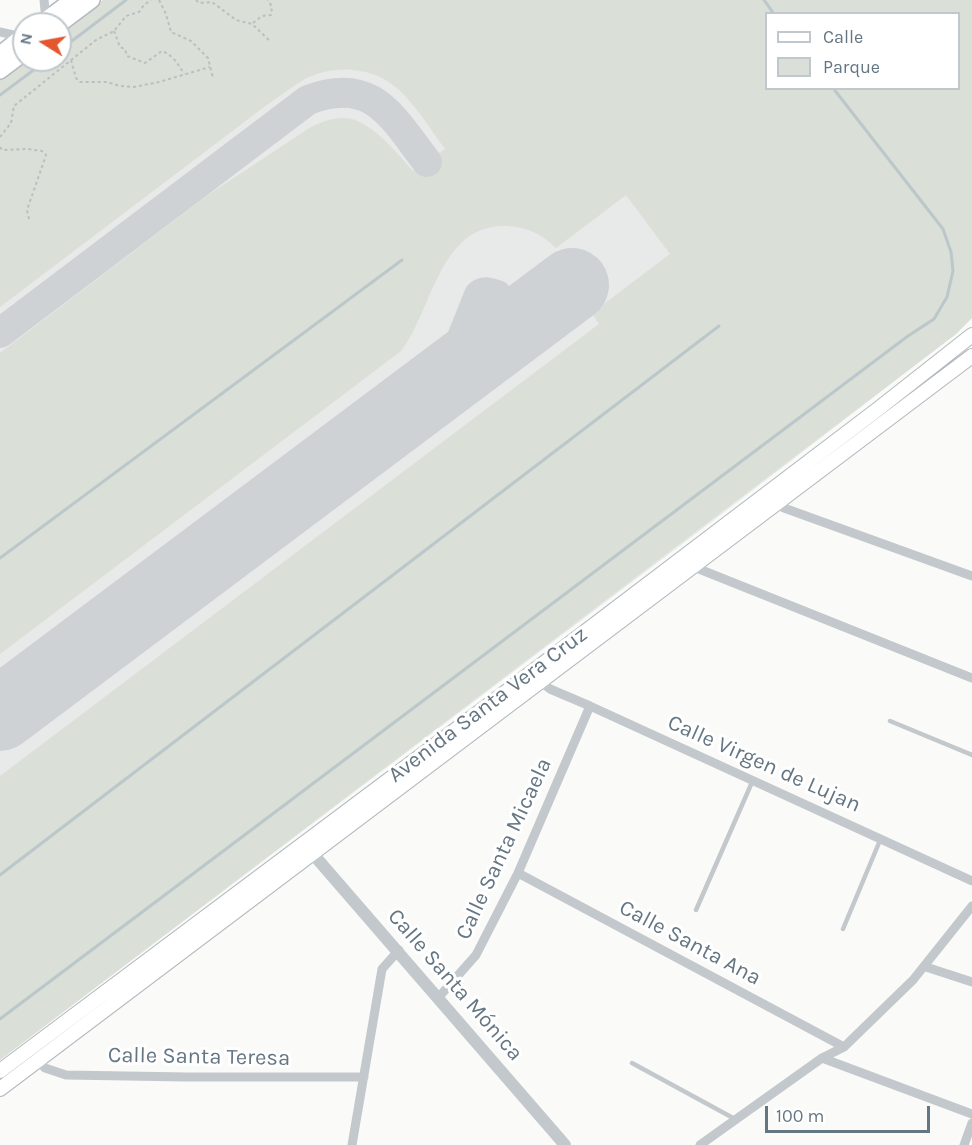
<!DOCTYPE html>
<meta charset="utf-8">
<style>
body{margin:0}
#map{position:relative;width:972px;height:1145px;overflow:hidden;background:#fafaf8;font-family:Karla,sans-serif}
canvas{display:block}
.legend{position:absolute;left:765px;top:12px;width:195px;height:78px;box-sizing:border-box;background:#fff;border:2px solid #c1c8cd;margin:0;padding:8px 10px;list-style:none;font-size:18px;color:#657683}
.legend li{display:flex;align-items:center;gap:12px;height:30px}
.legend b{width:30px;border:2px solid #c1c8cd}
.north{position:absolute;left:12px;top:12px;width:60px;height:60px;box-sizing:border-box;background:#fff;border:2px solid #c1c8cd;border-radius:50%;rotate:281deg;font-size:16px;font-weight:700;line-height:24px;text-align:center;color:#657683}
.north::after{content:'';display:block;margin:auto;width:21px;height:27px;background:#e4572e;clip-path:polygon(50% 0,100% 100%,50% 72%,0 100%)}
.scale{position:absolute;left:765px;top:1106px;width:165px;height:27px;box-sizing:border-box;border:3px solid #657683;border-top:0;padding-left:8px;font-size:18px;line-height:21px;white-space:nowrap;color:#657683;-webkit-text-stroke:4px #fff;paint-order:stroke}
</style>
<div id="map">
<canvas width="972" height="1145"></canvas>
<ul class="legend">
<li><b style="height:8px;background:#fff"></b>Calle</li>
<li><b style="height:16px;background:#dadfd7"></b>Parque</li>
</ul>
<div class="north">N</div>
<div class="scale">100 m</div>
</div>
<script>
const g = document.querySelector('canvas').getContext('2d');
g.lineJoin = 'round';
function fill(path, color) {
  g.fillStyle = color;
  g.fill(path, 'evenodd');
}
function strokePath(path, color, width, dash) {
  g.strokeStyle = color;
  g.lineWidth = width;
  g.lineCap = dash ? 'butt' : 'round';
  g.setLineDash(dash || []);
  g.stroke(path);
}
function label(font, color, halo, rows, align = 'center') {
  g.font = font + ' Karla,sans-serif';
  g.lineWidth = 6;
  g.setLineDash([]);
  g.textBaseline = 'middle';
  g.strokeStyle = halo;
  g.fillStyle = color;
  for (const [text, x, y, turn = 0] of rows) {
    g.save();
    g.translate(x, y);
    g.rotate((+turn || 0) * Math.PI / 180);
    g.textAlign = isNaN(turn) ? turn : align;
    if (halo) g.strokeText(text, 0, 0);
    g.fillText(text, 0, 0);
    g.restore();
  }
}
fill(new Path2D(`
 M103,0H972V318L956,334L714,520L0,1060V78L60,60V33ZM766,14H958V88H766Z`), '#e8e9e9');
fill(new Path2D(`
 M103,0H972V318L956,334L0,1060V776L599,324L592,313L670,254L626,195L556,248C542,234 527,227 507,226C439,223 433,310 401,351L0,654V353L208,195L311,127C322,122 331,118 343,118C368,117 397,153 413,171L445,149C432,131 420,112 405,96C380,67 336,62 303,80C290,88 277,98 264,107L0,307V78L24,60H60V33ZM766,14H958V88H766Z`), '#dadfd7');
strokePath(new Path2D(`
 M764,0L774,14
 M60,50L126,0
 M0,95L47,60
 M0,558L402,260
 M0,875L719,326
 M0,1019L908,336L934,319L947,297L953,271L951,252L943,229L833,88`), '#bbc7cb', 3);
strokePath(new Path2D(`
 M0,333L308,100C373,75 392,117 427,162
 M437,385L455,355L479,295C485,290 490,293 497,295`), '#ced2d4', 30);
strokePath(new Path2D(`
 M0,714L572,285`), '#ced2d4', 74);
const secondary = new Path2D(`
 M0,1071L498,698L878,409L972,335
 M0,1089L972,356`);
const trunk = new Path2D(`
 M40,24L72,0
 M60,24L92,0
 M0,54L24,35
 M0,71L24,53`);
strokePath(secondary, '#b3babf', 16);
strokePath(trunk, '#b4b9bd', 18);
strokePath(new Path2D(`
 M159,0L166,14L171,32L191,41L208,58L213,78
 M196,0L199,3L212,2L236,20L252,24L269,40
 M253,23L262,16L271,15L272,7L268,0
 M114,31L120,47L125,49L127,56L145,63L162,51C173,55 178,64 184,74
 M71,60L76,78L80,82H107L120,86L134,87L159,82L210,67
 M0,137L11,123L14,106L96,40L114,31L126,16L139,12L144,5L151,0
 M0,147L2,150L28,149L42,151L46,155L27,210L29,219`), '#bbbfc2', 2, [3, 3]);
strokePath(new Path2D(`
 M890,721L972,755
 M696,910L753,780
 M843,929L881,838
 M632,1063L735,1119`), '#c3c8cc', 4.5);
strokePath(new Path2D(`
 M44,0L45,10L51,20
 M0,32L13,35L21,40
 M777,503L784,508L972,576
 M694,567L972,678
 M541,682L550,689L590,706L972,881
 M518,873L844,1047
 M926,967L972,982
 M438,998L476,955L518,873L590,706
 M822,1058L972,1114
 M38,1060L45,1068L66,1075L187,1077H364
 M352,1145L382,969L399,950
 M700,1145L822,1058L844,1047L913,980L972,906
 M964,1145L972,1123`), '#c3c8cc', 9);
strokePath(new Path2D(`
 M313,854L565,1145`), '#c3c8cc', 12);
strokePath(secondary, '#fff', 14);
strokePath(trunk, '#fff', 15);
label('22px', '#657683', '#fff', [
 ["Avenida Santa Vera Cruz",488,705,-37],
 ["Calle Virgen de Lujan",764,764,24],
 ["Calle Santa Micaela",504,849,-65],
 ["Calle Santa Ana",690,943,28],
 ["Calle Santa Mónica",455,985,49],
 ["Calle Santa Teresa",199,1057,1]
]);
</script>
